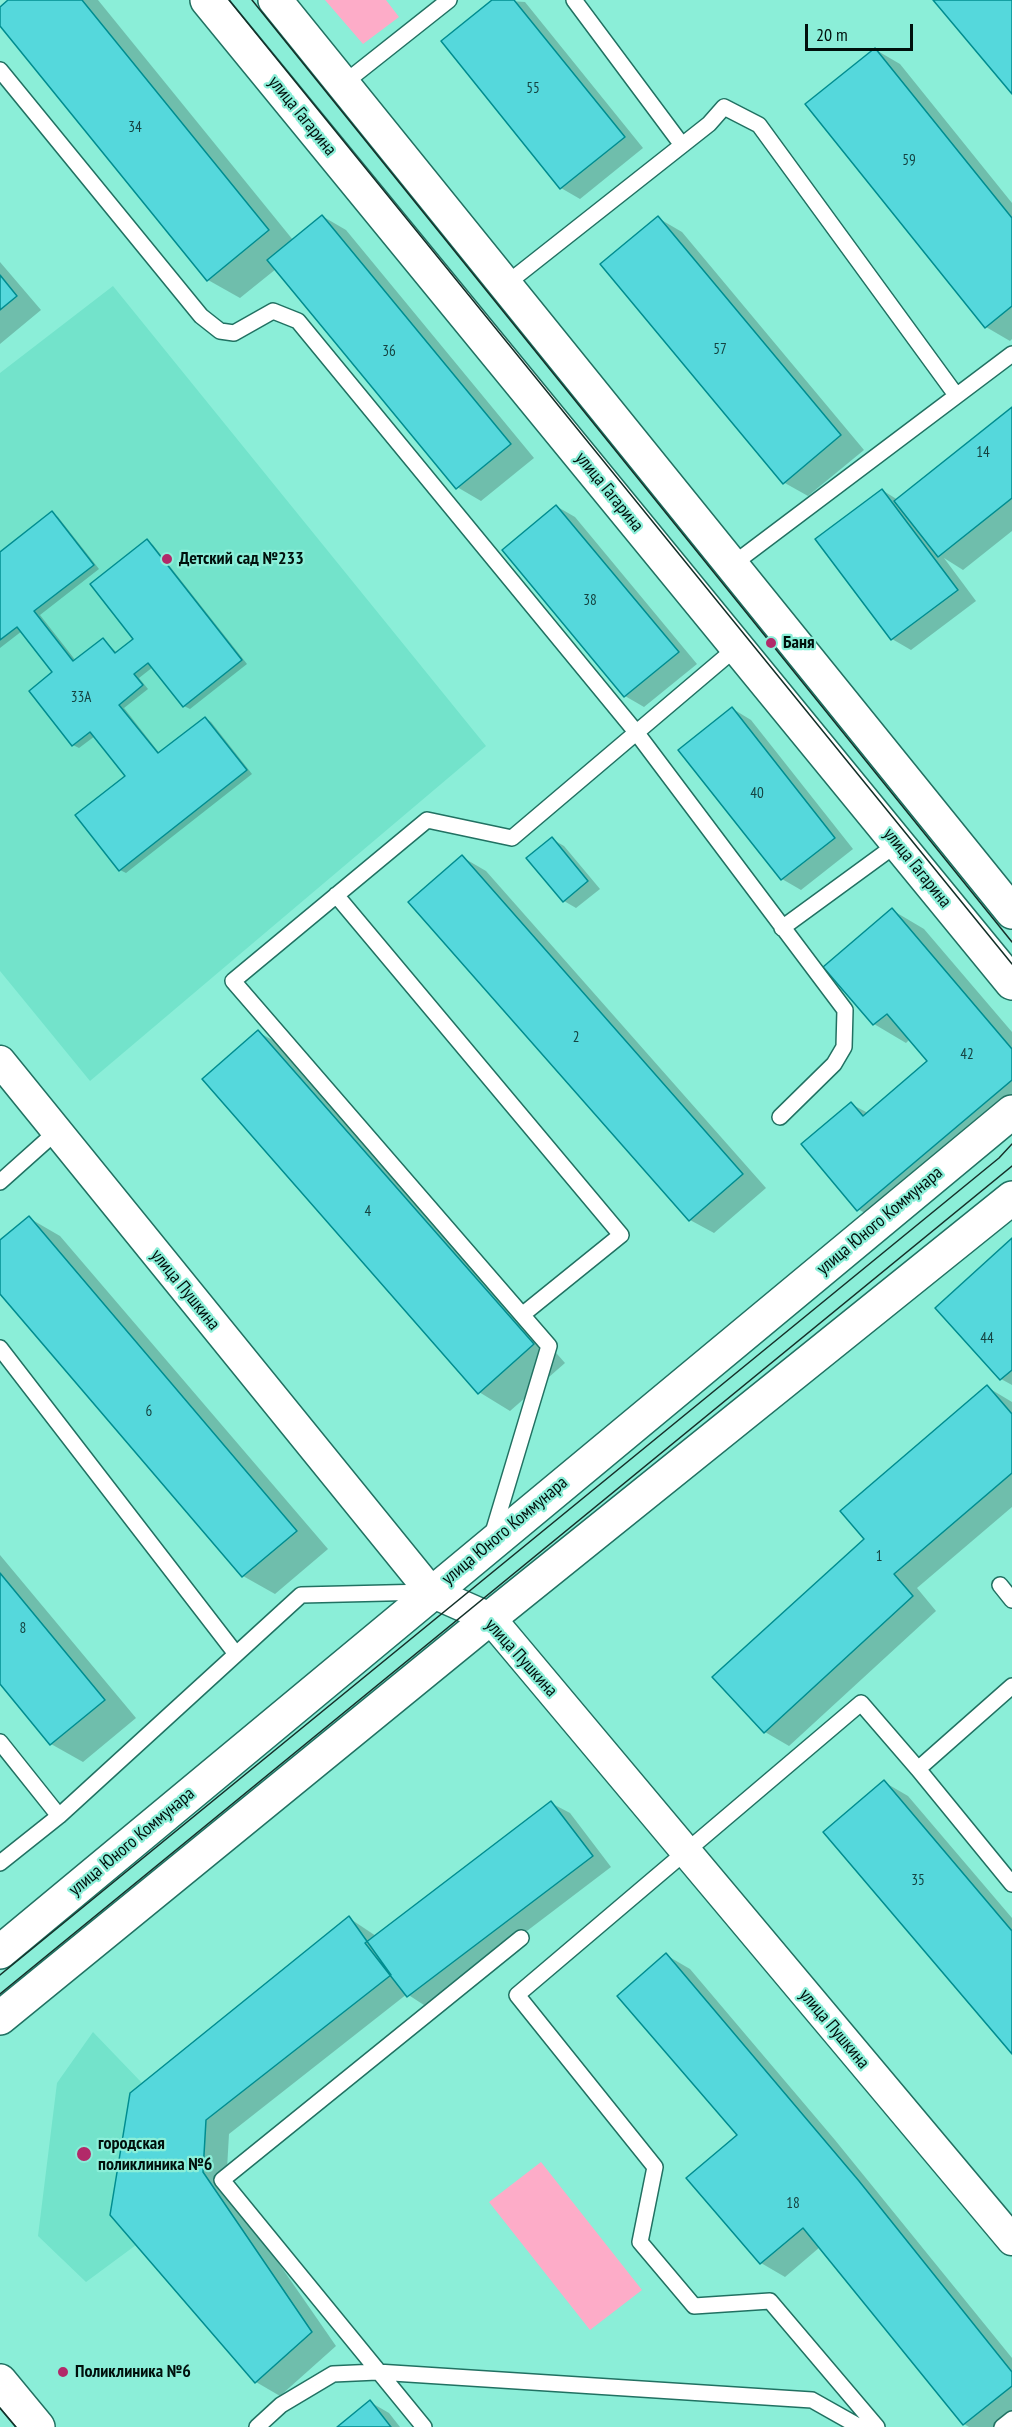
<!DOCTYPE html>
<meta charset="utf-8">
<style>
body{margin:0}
#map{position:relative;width:1012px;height:2427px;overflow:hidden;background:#8beed8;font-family:"PT Sans Narrow",sans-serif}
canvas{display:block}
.scale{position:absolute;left:805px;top:24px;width:108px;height:27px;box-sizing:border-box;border:3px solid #00100c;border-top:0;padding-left:8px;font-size:18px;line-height:21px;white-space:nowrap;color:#00100c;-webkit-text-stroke:4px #8beed8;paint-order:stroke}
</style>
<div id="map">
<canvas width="1012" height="2427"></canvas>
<div class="scale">20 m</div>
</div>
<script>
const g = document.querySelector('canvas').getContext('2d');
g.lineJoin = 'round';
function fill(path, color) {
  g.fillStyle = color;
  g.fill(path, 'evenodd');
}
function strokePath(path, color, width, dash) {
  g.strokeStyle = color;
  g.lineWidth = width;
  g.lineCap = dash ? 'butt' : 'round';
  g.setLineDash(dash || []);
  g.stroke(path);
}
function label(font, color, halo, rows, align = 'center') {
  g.font = font + ' "PT Sans Narrow",sans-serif';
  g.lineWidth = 4.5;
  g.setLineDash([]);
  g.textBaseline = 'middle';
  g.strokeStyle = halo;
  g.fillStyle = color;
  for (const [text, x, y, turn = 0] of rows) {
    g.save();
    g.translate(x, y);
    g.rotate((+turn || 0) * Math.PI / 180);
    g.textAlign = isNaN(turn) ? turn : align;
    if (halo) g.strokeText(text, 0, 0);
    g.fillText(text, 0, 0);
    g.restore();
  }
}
fill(new Path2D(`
 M113,286L486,746L90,1081L0,971V373Z
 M93,2032L142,2083L130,2093L110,2215L136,2245L86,2282L38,2236L57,2083Z`), '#73e3cb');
fill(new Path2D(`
 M325,0H386L399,17L363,44Z
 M541,2162L642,2290L590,2330L489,2202Z`), '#fdacc8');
fill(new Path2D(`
 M11,0H98L293,240L322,216L346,230L534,458L481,501L457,487L276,269L240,298L208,280L0,24V9Z
 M495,0L525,2L643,148L580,199L561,188L443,41Z
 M876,50L900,64L1012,203V339L1010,341L986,327Z
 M658,218L682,232L864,450L808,496L783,482Z
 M0,262L41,310L0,344Z
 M1012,409V531L963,570L944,558L976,601L911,650L892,639L817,539L882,490L898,500Z
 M556,506L575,517L697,664L644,707L625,696L504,550Z
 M52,513L58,517L99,569L40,615L76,661L103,639L117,653L135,639L147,541L153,545L247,664L190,709L184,706L153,667L139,678L148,689L124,708L160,754L205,718L211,722L252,774L126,873L120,870L127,776L95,736L79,748L73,745L54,672L22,631L0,648V554Z
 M733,709L751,720L853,849L801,890L782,879Z
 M552,839L564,846L600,889L576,908L564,901Z
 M462,857L486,871L766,1188L714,1233L690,1220Z
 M892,910L924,929L1012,1032V1124L890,1228L858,1209L851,1104L868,1113L929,1062L910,1039L906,1043L874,1024L825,967Z
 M258,1032L290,1050L565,1363L510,1411L479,1392Z
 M29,1218L60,1236L328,1549L275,1594L243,1576L0,1291V1242Z
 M1012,1240V1385L1001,1379L937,1308Z
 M987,1387L1012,1402V1507L917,1588L936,1611L789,1746L765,1732L866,1539Z
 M0,1555L136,1718L83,1762L51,1744L0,1682Z
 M884,1782L908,1796L1012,1918V2052Z
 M551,1803L570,1813L611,1867L427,2007L407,1994L229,2134L226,2187L336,2346L280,2396L256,2382L131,2094L349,1918L376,1936Z
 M666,1955L690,1969L835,2140L1012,2358V2419L1002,2427H969L964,2424L820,2247L785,2277L761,2263L739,2135Z
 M370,2402L389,2413L400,2427H339Z`), '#0003');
const building = new Path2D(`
 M8,0H82L269,230L207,281L0,26V7Z
 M492,0H514L625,137L560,189L441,41Z
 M933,0H1012V94Z
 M875,48L1012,218V306L985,328L805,104Z
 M322,215L511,444L456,489L267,260Z
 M658,216L841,435L783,484L600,264Z
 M0,275L17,296L0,310Z
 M1012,407V498L938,557L894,501Z
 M882,489L958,590L891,640L815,539Z
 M556,505L679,652L624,697L502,550Z
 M52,511L94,565L34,611L73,661L103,638L115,653L133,639L90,584L147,539L242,660L183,707L148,663L134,674L143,685L119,705L158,753L205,717L247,770L119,871L75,815L125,776L90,732L72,746L29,691L52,672L17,627L0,640V552Z
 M732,707L835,838L781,880L678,750Z
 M552,837L588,881L563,902L526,858Z
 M462,855L743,1174L689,1221L408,902Z
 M892,908L1012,1049V1080L857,1211L801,1144L851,1102L863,1116L927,1061L887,1014L873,1025L823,967Z
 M258,1030L534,1344L478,1394L202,1079Z
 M29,1216L297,1531L242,1577L0,1294V1240Z
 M1012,1238V1370L1000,1380L935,1308Z
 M987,1385L1012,1414V1473L894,1574L913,1596L764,1733L712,1677L864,1539L840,1511Z
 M0,1573L105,1700L50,1745L0,1684Z
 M884,1780L1012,1931V2054L823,1832Z
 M551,1801L593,1856L407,1997L365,1943Z
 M349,1916L391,1975L206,2120L203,2172L312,2332L255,2383L110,2215L130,2093Z
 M666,1953L859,2181L1012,2372V2386L963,2425L803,2228L760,2264L686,2178L737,2135L617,1996Z
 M370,2400L391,2427H337Z`);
fill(building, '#55d8dc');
strokePath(building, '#008d90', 1.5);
const lane = new Path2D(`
 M574,0L682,145
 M0,70L201,316L220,331L234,333L273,311L298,321L636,732L845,1010L844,1047L834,1064L780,1117
 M343,84L449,0
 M505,285L709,124L724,107L759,125L956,395
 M732,565L1012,354
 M336,895L621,1235L522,1315
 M782,928L897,844
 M0,1182L56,1132
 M0,1348L236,1654
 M492,1536L549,1346L233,981L427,820L512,838L736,648
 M1000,1585L1012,1600
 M0,1742L59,1816
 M918,1769L1012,1884
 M0,1863L59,1816L301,1595L428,1592
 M257,2427L281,2405L333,2374L377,2372L812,2400L860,2427
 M424,2427L222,2180L521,1938
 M877,2427L770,2301L694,2306L640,2242L655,2167L517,1995L861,1703L918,1769L1012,1686
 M1002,2427L1012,2419`);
const street = new Path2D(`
 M0,1061L431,1592L490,1618L1012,2240`);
const secondary = new Path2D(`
 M207,0L1012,983
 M275,0L1012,912
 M0,1952L1012,1112
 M0,2018L490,1618L1012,1198
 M0,2381L38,2427`);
strokePath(lane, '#217162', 18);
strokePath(street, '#217162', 33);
strokePath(secondary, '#217162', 36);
strokePath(lane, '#fff', 15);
strokePath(street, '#fff', 30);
strokePath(secondary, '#fff', 33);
strokePath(new Path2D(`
 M229,0L1012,964
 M252,0L1012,942
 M0,1975L999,1158L1012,1144
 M0,1994L1012,1166
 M0,2408L16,2427`), '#143029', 1.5);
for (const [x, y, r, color] of [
 [167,559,6,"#b22969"],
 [771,643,6,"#b22969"],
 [84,2154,8,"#b22969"],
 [63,2372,6,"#b22969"]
]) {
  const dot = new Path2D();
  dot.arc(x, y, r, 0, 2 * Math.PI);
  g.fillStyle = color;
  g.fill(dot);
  strokePath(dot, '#8beed8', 2);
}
label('15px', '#154240', null, [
 ["55",533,89],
 ["34",135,128],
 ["59",909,161],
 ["57",720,350],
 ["36",389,352],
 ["14",983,453],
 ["38",590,601],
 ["33А",81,698],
 ["40",757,794],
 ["2",576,1038],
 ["42",967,1055],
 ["4",368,1212],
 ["44",987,1339],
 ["6",149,1412],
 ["1",879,1557],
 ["8",23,1629],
 ["35",918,1881],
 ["18",793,2204]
]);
label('18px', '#00100c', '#8beed8', [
 ["улица Гагарина",302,116,51],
 ["улица Гагарина",609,492,51],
 ["улица Гагарина",917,868,51],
 ["улица Юного Коммунара",880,1221,-40],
 ["улица Пушкина",185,1290,51],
 ["улица Юного Коммунара",505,1531,-40],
 ["улица Пушкина",521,1658,48],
 ["улица Юного Коммунара",132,1842,-40],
 ["улица Пушкина",834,2029,50]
]);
label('bold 18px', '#00100c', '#8beed8', [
 ["Детский сад №233",179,559],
 ["Баня",783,643],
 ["городская",98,2144],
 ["поликлиника №6",98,2165],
 ["Поликлиника №6",75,2372]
], 'left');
</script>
